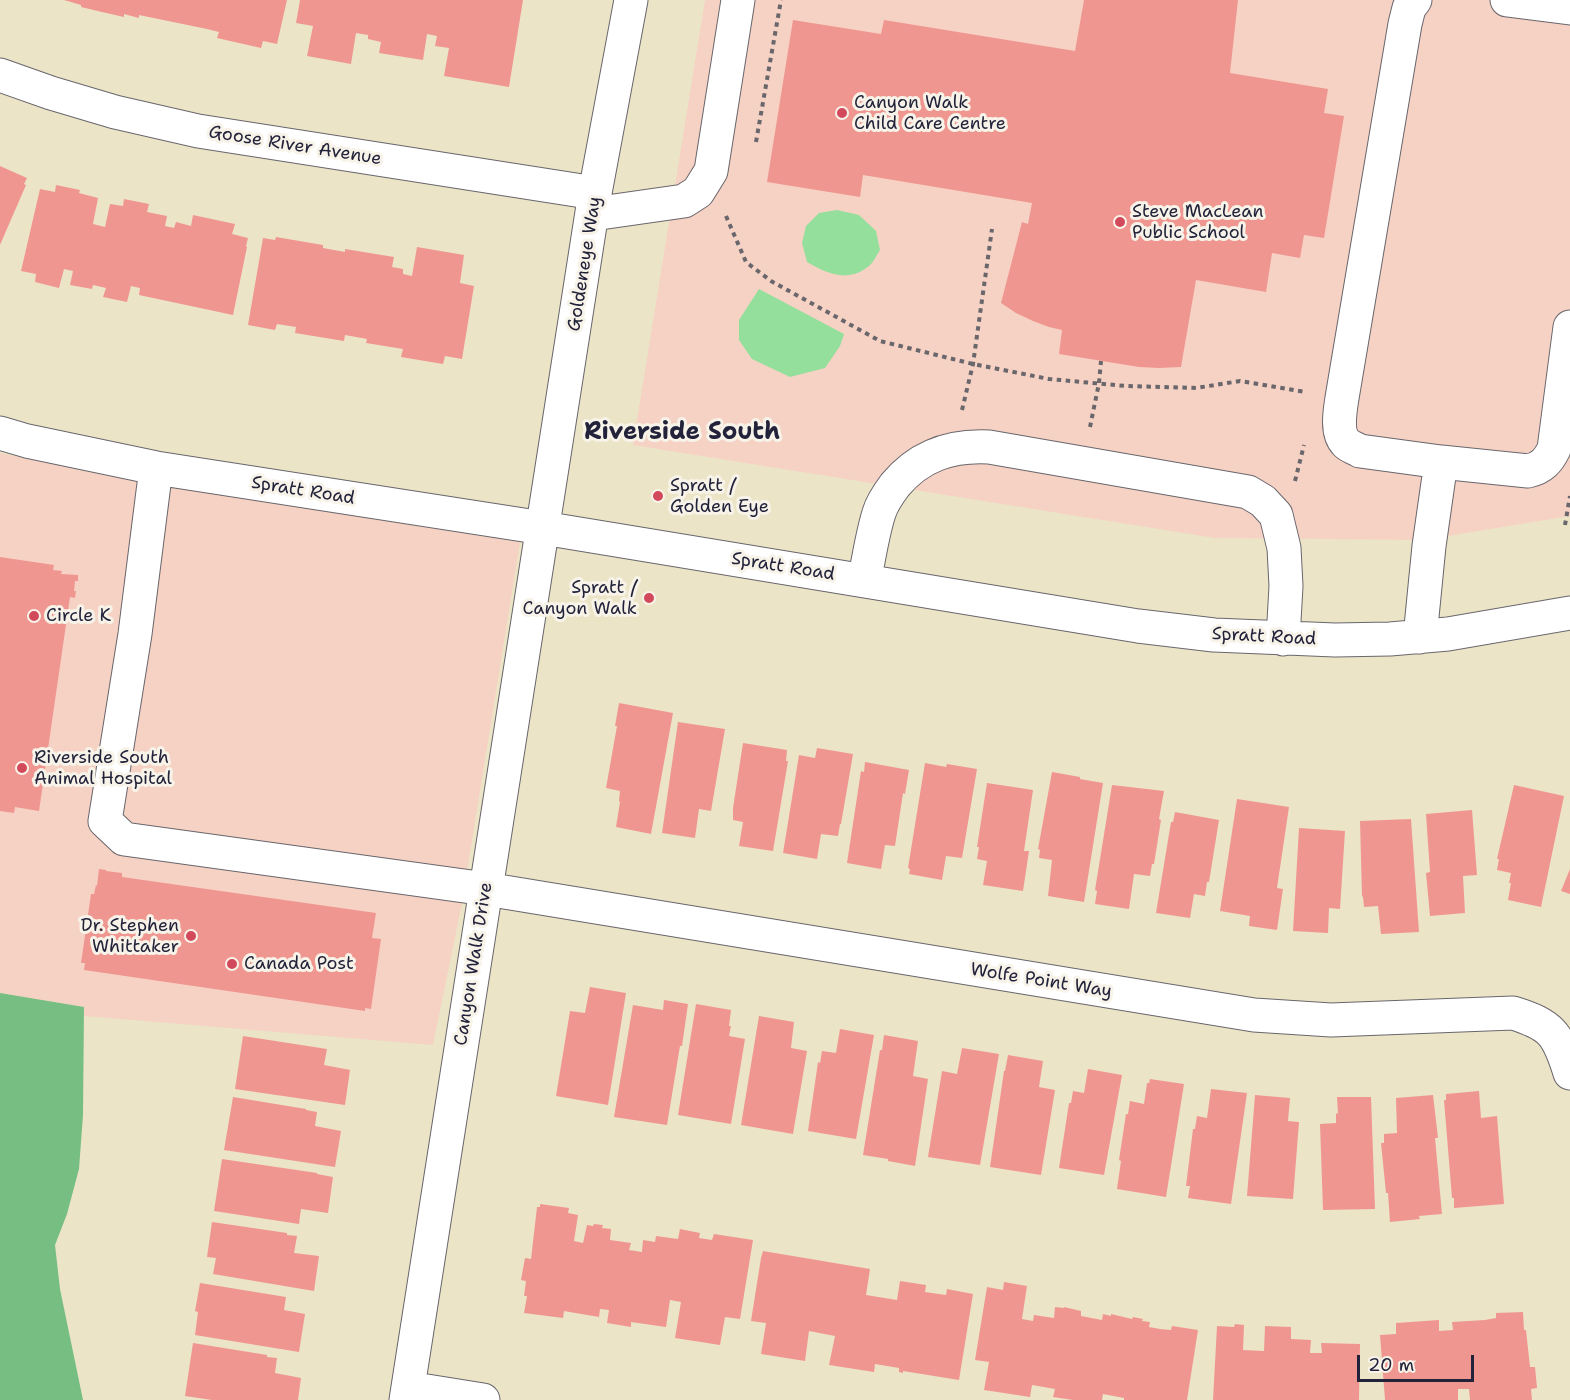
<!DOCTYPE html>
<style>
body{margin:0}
#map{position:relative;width:1570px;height:1400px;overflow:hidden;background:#ece4c7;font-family:"Shantell Sans",sans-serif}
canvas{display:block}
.scale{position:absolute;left:1357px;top:1355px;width:117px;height:27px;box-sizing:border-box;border:3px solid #22223b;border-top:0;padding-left:8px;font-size:18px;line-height:21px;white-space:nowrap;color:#22223b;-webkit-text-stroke:4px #f7f3e8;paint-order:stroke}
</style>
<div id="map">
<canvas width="1570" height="1400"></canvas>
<div class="scale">20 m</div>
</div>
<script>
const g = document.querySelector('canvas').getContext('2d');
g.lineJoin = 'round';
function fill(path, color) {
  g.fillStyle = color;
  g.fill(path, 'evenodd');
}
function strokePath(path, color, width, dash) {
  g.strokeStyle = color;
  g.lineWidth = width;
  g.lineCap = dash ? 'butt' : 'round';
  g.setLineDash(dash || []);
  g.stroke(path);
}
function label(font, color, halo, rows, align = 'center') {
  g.font = font + ' "Shantell Sans",sans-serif';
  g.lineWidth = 6;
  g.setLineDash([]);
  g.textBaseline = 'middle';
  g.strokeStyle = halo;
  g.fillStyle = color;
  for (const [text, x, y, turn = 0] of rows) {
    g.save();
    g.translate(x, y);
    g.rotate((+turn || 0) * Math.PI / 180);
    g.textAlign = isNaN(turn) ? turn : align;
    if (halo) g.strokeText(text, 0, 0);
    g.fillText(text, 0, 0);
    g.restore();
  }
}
fill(new Path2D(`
 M705,0H1570V516L1423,540L1215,538L633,445Z
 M0,453L133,481L520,542L462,903L433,1045L0,1009Z`), '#f6d2c4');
fill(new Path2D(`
 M837,210L859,215L876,231L880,250C877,254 874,262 869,266C848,283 828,274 807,262L802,243L806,226L819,213Z
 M759,289L844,334L840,346L825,368L790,377L752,359L739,340V320Z`), '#94df9b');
fill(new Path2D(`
 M0,993L84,1007L83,1115L79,1169L67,1214L55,1245L60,1289L83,1400H0Z`), '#77be83');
fill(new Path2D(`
 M64,0H287L277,44L263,41L261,48L217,38L219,32L207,29L139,15V18L124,14V17L102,12L81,7V5Z
 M300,0H523L509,87L444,76L449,48L435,46L437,36L427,34L423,60L379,53L381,42L368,39V35L356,33L351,64L307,56L313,26L296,23Z
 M1084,0H1238L1230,73L1328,89L1324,113L1344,116L1324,238L1304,235L1300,258L1272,253L1266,292L1196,280L1181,367L1159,368L1139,367L1059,354L1062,330L1049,327L1033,321L1016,313L1001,303L1022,222L1028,224L1032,203L863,175L860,197L767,182L793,20L881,34L884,20L1075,51Z
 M0,166L27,178L24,184L26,185L0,245Z
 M56,185L80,190L79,193L98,198L93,224L105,227L110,204L123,206L124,199L149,204L147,212L167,216L165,226L174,228L176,222L191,226L193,215L235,224L232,234L248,238L246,246L247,247L233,315L139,295L140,288L131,286L127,302L103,297L106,288L93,285L92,289L70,285L73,271L64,269L59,288L35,282L36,274L21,271L40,189L55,192Z
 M276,237L323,245V248L345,252V249L394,257L392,267L403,269V274L412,276L417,247L464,255L460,283L474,286L462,359L445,356L443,364L401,357L403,349L366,343L367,339L345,335L344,341L295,333L296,327L277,324L275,330L248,325L263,238L275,240Z
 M0,557L54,565L53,570L62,571L61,574L78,575V581H75L74,591H76L75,598L70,597L39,811L15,807L14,813L0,811Z
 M619,703L673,713L651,834L616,827L620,802L619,801L620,791L606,788L617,726H615Z
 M678,722L725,729L711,811L699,809L695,838L662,833Z
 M743,743L787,750L786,761H788L773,851L739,846L743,822L733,820V808Z
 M817,748L853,754L841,824H840L838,836L821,834L817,859L783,853L799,755L815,758Z
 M865,762L909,770L905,794L903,793L895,846L885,845L881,869L847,863L861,771L864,772Z
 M925,763L946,767L947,764L977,769L962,858L946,856L942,880L909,874L910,869L908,868Z
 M1052,772L1080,777V779L1103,783L1084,902L1048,896L1052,860L1039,858L1040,850L1038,849Z
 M987,783L1033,790L1024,851H1029L1023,891L983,885L987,861L977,859L979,847H977Z
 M1112,785L1164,791L1159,819L1161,820L1154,864H1152L1150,876L1134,874L1129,909L1095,904L1097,891L1095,890Z
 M1514,785L1564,796L1541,907L1508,900L1511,883H1509L1511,873L1497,870L1499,859H1497Z
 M1237,799L1289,807L1277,888L1283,889L1277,930L1249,926L1250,916L1220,911Z
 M1472,810L1477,875L1463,876L1465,913L1430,916L1426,873L1430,872L1426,814Z
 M1175,812L1219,820L1209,882H1207L1205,896L1194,894L1190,918L1156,913L1171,822H1173Z
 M1411,819L1419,932L1381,934L1378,906L1364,907L1363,897L1362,896L1360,821Z
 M1299,828L1345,831L1340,909L1329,908L1328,933L1293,931Z
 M99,869L106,870V871L122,873V877L376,913L372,938L381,939L371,1009L365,1008V1011L84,970L85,963H81L91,894H94L96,885L97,886Z
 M1570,869V894L1561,891Z
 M590,987L626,993L608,1105L556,1096L570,1011L585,1013Z
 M664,1000L688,1004L682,1046H680L667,1125L614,1117L633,1005L663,1010Z
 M696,1004L731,1010L729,1026H731L729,1036L745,1039L731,1124L678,1115Z
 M759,1016L794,1022L791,1048L807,1051L793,1134L741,1125Z
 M840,1029L874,1035L856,1139L808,1131L818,1062L820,1063L822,1051L836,1053Z
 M884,1035L918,1041L913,1076L928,1079L915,1166L888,1161V1159L863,1155L880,1050H882Z
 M243,1036L327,1049L324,1065L350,1070L345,1105L235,1089Z
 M962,1048L999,1054L980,1165L928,1157L942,1071L957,1074Z
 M1008,1055L1043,1061L1039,1087L1055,1090L1041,1175L990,1167L1004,1071H1005Z
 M1088,1069L1122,1075L1104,1175L1059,1168L1069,1103H1071L1073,1091L1084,1093Z
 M1150,1079L1184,1084L1166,1197L1117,1189L1121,1161L1119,1160L1126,1114H1128L1130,1101L1144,1104L1147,1083H1149Z
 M1211,1089L1247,1093L1231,1204L1188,1198L1190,1186H1186L1193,1129H1195L1197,1116L1207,1118Z
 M1479,1091L1481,1118L1497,1116L1504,1204L1454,1208V1198H1452L1444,1100H1446V1094Z
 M1255,1095L1290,1098L1288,1121L1299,1122L1293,1199L1247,1196Z
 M1433,1095L1438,1138H1435L1442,1214L1419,1216L1420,1219L1390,1222L1388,1193H1386L1381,1143H1384V1134L1397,1133L1396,1098Z
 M233,1097L306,1109V1110L317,1112L315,1126L341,1131L335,1167L224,1150Z
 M1337,1097H1371L1375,1209L1323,1210L1320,1124L1336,1123V1113L1338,1114Z
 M222,1159L317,1173V1174L333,1177L328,1213L301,1209L299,1224L214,1211Z
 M540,1204L569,1208L568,1213L578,1215L574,1241L583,1243L587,1225L593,1226L594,1224L603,1225L602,1228L611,1229L610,1240L631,1243L629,1250L642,1252L643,1240L655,1242L656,1236L678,1239L680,1229L700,1233L699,1238L712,1240L714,1234L753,1240L740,1319L725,1317L720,1345L675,1338L681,1302L670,1300L666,1327L631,1322V1327L607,1323L609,1310L600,1309L599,1317L564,1311L563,1318L524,1313L527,1296H524L526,1281L521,1280L525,1258L531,1259L537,1207H540Z
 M212,1222L287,1233V1235L297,1236L294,1253L319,1256L314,1291L213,1274L216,1258L207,1257Z
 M763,1251L870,1269L866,1295L897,1300L900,1281L926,1285L925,1292L946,1295L947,1289L973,1294L959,1380L903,1371V1373L899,1372V1368L875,1364L874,1372L829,1365L835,1336L809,1331L805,1361L761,1354L766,1323L751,1321L761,1258Z
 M1004,1282L1027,1286L1022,1319L1033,1321L1034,1315L1054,1318L1055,1307L1064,1308V1307L1081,1311V1316L1102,1320L1103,1314L1111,1316V1314L1132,1319L1133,1317L1143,1319L1142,1321L1150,1322L1149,1327L1160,1329L1171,1330L1172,1326L1198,1330L1187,1400H1124V1398L1103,1394L1102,1400H1073L1053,1397L1055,1389L1032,1385L1030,1397L984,1390L989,1362L975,1360L987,1287L1003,1290Z
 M200,1283L286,1297L284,1310L305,1314L299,1352L195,1335L198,1312L195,1311Z
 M1523,1312L1524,1330H1526L1530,1367H1535L1537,1388L1531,1389L1532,1400H1470L1469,1389H1458V1400H1385L1380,1335L1396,1334V1323L1439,1320V1331L1453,1330L1452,1322L1485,1320L1496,1318V1313Z
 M1235,1324L1244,1325L1243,1350L1264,1351L1265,1326L1291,1327V1339L1311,1340L1310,1353H1322L1321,1343L1360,1344L1359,1400H1213L1217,1326L1234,1327Z
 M193,1343L267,1355V1357L277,1358L275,1373L301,1378L298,1400H212L185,1396Z`), '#f09691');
const minor = new Path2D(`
 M1415,0L1409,8L1405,24L1342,398C1340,411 1336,433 1346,443C1350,447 1355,448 1360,451L1441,462L1528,471C1542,468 1548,461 1554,449L1570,327
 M1507,0L1570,8
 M0,75L51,93L115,112L198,131L595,193
 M593,214L684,201L698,192L711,171L738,0
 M0,433L27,441L156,468L543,528L1138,626L1214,635L1335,640L1390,639L1448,634L1570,613
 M156,468L135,634L105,821L124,839L486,889L1254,1015L1331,1020L1513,1013C1552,1025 1558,1034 1570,1073
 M864,581C869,559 872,535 879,513C882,503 889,493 895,485C920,455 951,445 989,447L1248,492L1263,501L1276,515L1284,548L1286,586L1283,639
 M1420,637L1429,546L1441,462
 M408,1388L483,1400
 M406,1400L595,193L631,0`);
strokePath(minor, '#69666c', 35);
strokePath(new Path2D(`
 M756,142L781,0
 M726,216L746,262L771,281L880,341L973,364L1049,379L1126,386L1196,388L1240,381L1305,392
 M962,410L973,364L992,229
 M1090,427L1099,383L1101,361
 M1295,481L1304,445
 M1565,525L1570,496`), '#69666c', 4, [4.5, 4.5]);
strokePath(minor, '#fff', 33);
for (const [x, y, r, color] of [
 [842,113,6,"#d1495b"],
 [1120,222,6,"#d1495b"],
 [658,496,6,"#d1495b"],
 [649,598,6,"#d1495b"],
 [34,616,6,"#d1495b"],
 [22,768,6,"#d1495b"],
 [191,936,6,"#d1495b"],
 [232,964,6,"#d1495b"]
]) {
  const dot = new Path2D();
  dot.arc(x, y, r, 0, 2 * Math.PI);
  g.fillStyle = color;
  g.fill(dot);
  strokePath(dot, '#f7f3e8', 2);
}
label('18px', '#22223b', '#f7f3e8', [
 ["Canyon Walk",854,103],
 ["Child Care Centre",854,124],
 ["Steve MacLean",1132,212],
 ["Public School",1132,233],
 ["Spratt /",670,486],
 ["Golden Eye",670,507],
 ["Spratt /",637,588,"right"],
 ["Canyon Walk",637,609,"right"],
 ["Circle K",46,616],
 ["Riverside South",34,758],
 ["Animal Hospital",34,779],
 ["Dr. Stephen",179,926,"right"],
 ["Whittaker",179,947,"right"],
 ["Canada Post",244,964]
], 'left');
label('18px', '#22223b', '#f7f3e8', [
 ["Goose River Avenue",295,146,9],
 ["Goldeneye Way",585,264,-81],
 ["Spratt Road",303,491,9],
 ["Spratt Road",783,567,9],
 ["Spratt Road",1264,637,3],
 ["Canyon Walk Drive",474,964,-81],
 ["Wolfe Point Way",1041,981,9]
]);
label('bold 24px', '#22223b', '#f7f3e8', [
 ["Riverside South",682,433]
]);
</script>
